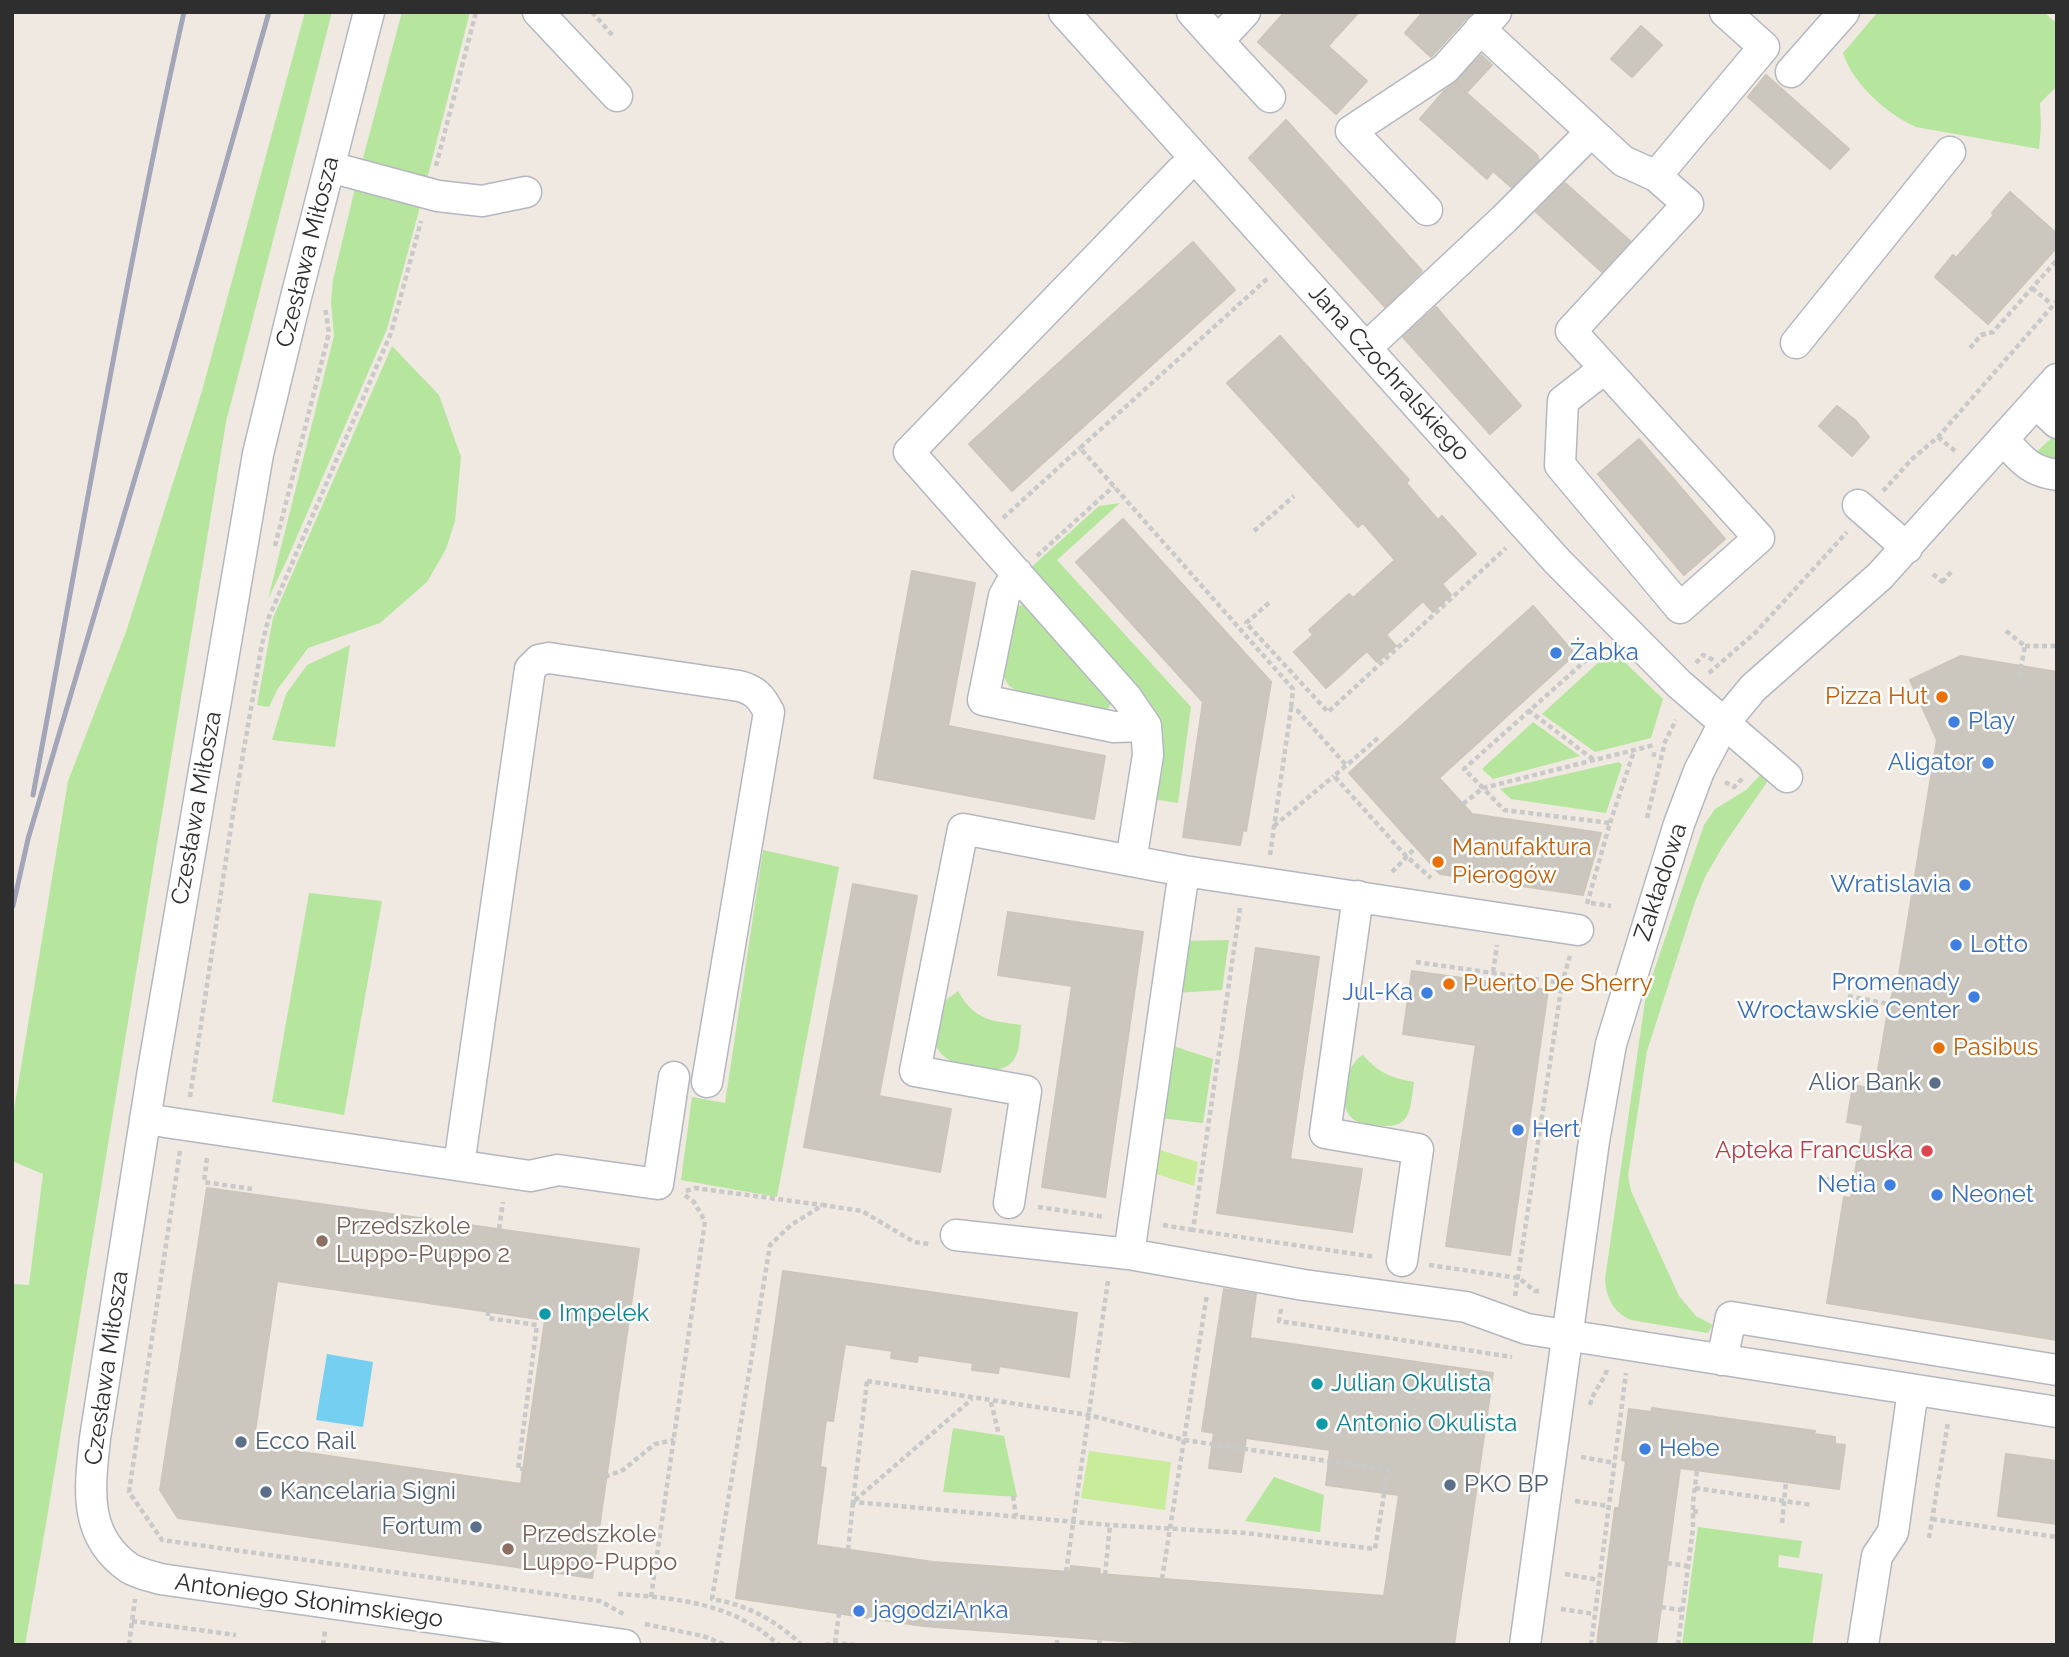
<!DOCTYPE html>
<meta charset="utf-8">
<style>
body{margin:0}
#map{position:relative;width:2069px;height:1657px;overflow:hidden;background:#efe9e1;font-family:Raleway,sans-serif}
canvas{display:block}
.frame{position:absolute;inset:0;border:14px solid #2e2e2e;pointer-events:none}
</style>
<div id="map">
<canvas width="2069" height="1657"></canvas>
<div class="frame"></div>
</div>
<script>
const g = document.querySelector('canvas').getContext('2d');
g.lineJoin = 'round';
function fill(path, color) {
  g.fillStyle = color;
  g.fill(path, 'evenodd');
}
function strokePath(path, color, width, dash) {
  g.strokeStyle = color;
  g.lineWidth = width;
  g.lineCap = dash ? 'butt' : 'round';
  g.setLineDash(dash || []);
  g.stroke(path);
}
function label(font, color, halo, rows, align = 'center') {
  g.font = font + ' Raleway,sans-serif';
  g.lineWidth = 5;
  g.setLineDash([]);
  g.textBaseline = 'middle';
  g.strokeStyle = halo;
  g.fillStyle = color;
  for (const [text, x, y, turn = 0] of rows) {
    g.save();
    g.translate(x, y);
    g.rotate((+turn || 0) * Math.PI / 180);
    g.textAlign = isNaN(turn) ? turn : align;
    if (halo) g.strokeText(text, 0, 0);
    g.fillText(text, 0, 0);
    g.restore();
  }
}
fill(new Path2D(`
 M305,12H332L226,422L46,1524L25,1645H12V1284L29,1285L43,1174L12,1161V1122L68,781L126,632L202,391Z
 M402,12H470L427,179L362,162Z
 M1878,12H2044L2057,24V86L2040,103L2041,126L2039,149L1916,127C1888,115 1852,83 1843,53Z
 M355,188L421,203L387,329L285,564L268,599L334,336L331,302L333,280Z
 M392,346L439,395L461,457L455,521L446,549L427,582L380,623L308,648L277,690L269,707L257,705L273,618Z
 M2055,435L2057,436V465L2035,453Z
 M1120,503L1057,560L1191,707L1178,803L1152,799L1158,767L1027,571L1099,506Z
 M1027,604L1114,699L1106,712L1021,693C1014,689 1008,687 1005,679C999,662 1010,625 1013,607Z
 M350,645L335,747L272,740L286,694L307,665Z
 M1612,650L1663,699L1651,738L1595,752L1542,714Z
 M1533,722L1580,756L1493,779L1482,769Z
 M1619,762L1622,765L1606,813L1511,799L1500,789Z
 M1763,772L1768,777L1767,782L1723,846L1705,877L1695,902L1647,1051L1628,1176L1631,1191L1679,1296L1696,1316L1713,1325L1708,1333L1631,1320C1614,1313 1606,1298 1605,1279L1646,994L1704,825L1715,809L1746,790Z
 M763,850L839,867L777,1197L681,1180L692,1097L725,1103Z
 M309,893L382,901L344,1115L272,1102Z
 M1229,940L1222,990L1175,993L1182,941Z
 M958,991C974,1020 991,1021 1021,1025C1020,1036 1020,1054 1012,1062C997,1080 942,1067 936,1045C932,1033 940,1014 943,1002Z
 M1170,1045L1213,1059L1203,1123L1159,1118Z
 M1363,1055C1379,1073 1391,1078 1414,1082C1410,1109 1412,1131 1376,1125C1368,1124 1357,1124 1351,1117C1337,1104 1346,1063 1363,1055Z
 M953,1428L1004,1436L1017,1497L943,1492Z
 M1274,1477L1324,1495L1320,1532L1245,1521Z
 M1698,1527L1802,1541L1799,1558L1779,1555L1778,1567L1823,1574L1812,1645H1682Z`), '#b6e59e');
fill(new Path2D(`
 M1154,1148L1198,1162L1194,1186L1150,1172Z
 M1089,1451L1171,1462L1165,1510L1081,1498Z`), '#c9ec9a');
fill(new Path2D(`
 M327,1354L373,1362L363,1427L316,1420Z`), '#75cff0');
const building = new Path2D(`
 M1285,12H1359L1328,46L1367,81L1336,114L1258,42Z
 M1423,12H1472L1431,57L1405,33Z
 M1641,26L1662,45L1632,77L1611,59Z
 M1481,55L1492,65L1467,92L1456,82Z
 M1766,75L1849,149L1830,169L1748,97Z
 M1455,83L1537,155L1539,160L1511,187L1493,171L1487,179L1420,119L1445,90Z
 M1286,120L1422,271L1385,307L1249,158Z
 M1565,183L1630,241L1602,272L1536,212Z
 M2010,192L2057,234V247L1988,324L1935,277L1953,255L1956,258L1994,215L1992,213Z
 M1193,242L1235,290L1012,491L969,444Z
 M1436,307L1521,406L1490,434L1403,337Z
 M1280,336L1409,480L1406,483L1438,520L1442,516L1476,554L1442,584L1451,595L1433,612L1423,601L1386,635L1396,646L1377,662L1367,651L1326,688L1294,652L1313,635L1309,630L1349,594L1353,598L1395,560L1363,523L1358,527L1227,383Z
 M1837,406L1855,420L1869,437L1852,456L1819,426Z
 M1639,439L1725,539L1684,575L1598,474Z
 M1123,519L1271,682L1246,831L1243,830L1240,845L1183,837L1203,702L1076,562Z
 M912,571L975,583L948,726L1105,756L1094,819L874,778Z
 M1533,606L1575,654L1439,778L1472,814L1601,833L1583,895L1440,874L1349,773Z
 M1961,656L2057,672V1340L1827,1303L1844,1197L1851,1198L1863,1125L1847,1122L1853,1085L1875,1089L1889,1004L1899,975L1937,740L1910,680Z
 M853,884L917,896L879,1096L951,1109L940,1172L804,1147Z
 M1008,912L1143,932L1105,1197L1042,1187L1072,986L998,975Z
 M1256,948L1319,957L1290,1159L1362,1169L1352,1232L1217,1213Z
 M1412,971L1548,990L1510,1255L1446,1246L1476,1045L1403,1034Z
 M207,1188L639,1249L592,1578L178,1518L160,1490ZM277,1281L545,1320L521,1484L253,1445Z
 M783,1271L1077,1313L1069,1377L999,1366L998,1373L972,1370L973,1363L918,1355L917,1362L891,1358L892,1351L845,1344L833,1421L826,1420L820,1467L826,1468L816,1545L933,1562L1070,1572L1071,1566L1100,1569L1099,1574L1384,1596L1399,1495L1326,1485L1330,1450L1246,1438L1241,1472L1209,1468L1214,1433L1202,1431L1224,1289L1256,1294L1250,1338L1493,1373L1454,1645H1174L923,1626L736,1598Z
 M1652,1408L1815,1431L1814,1434L1835,1437V1444L1845,1445L1839,1489L1680,1468L1656,1645H1597L1615,1508H1619L1626,1461L1622,1460L1629,1409L1651,1412Z
 M2006,1454L2057,1461V1524L1998,1516Z`);
fill(building, '#cbc7bf');
strokePath(building, '#cbc5ba', 2);
const minor = new Path2D(`
 M369,12L296,297L258,454L152,1076L95,1438C90,1487 82,1535 129,1568C137,1573 150,1576 160,1579L625,1645
 M538,12L617,96
 M1064,12L1557,561L1679,684L1787,777
 M1192,12L1218,41L1245,12
 M1480,29L1623,161L1656,176L1688,204L1571,331L1759,538L1680,608L1560,465L1563,401L1604,369
 M1218,41L1270,97
 M1791,72L1844,12
 M330,167L438,196L482,201L526,192
 M1656,176L1764,47L1725,12
 M1427,210L1351,131L1445,69L1496,12
 M1796,343L1950,152
 M1366,348L1504,219L1591,132
 M2036,403L2057,423
 M2003,439C2021,459 2029,471 2057,475
 M1858,505L1907,548
 M1017,573L1004,596L983,700L1114,727L1146,726
 M1131,861L1148,755L1146,726L1127,698L909,452L1181,171
 M1358,896L1325,1133L1418,1149L1402,1261
 M145,1119L530,1176L558,1170L658,1184L674,1077
 M459,1165L530,669L539,660L549,658L739,686C755,690 761,697 769,712L707,1082
 M1009,1203L1026,1091L915,1071L963,829L1184,871L1578,930
 M956,1235L1129,1254L1304,1285L1466,1307L1527,1329L2057,1412
 M1129,1254L1184,871
 M1722,1360L1731,1317L2057,1370
 M1525,1645L1594,1141L1611,1044L1679,824L1699,771L1724,723L1753,688L1880,576L2057,379
 M1863,1645L1877,1556L1893,1532L1913,1390`);
strokePath(minor, '#b4b7c1', 33);
strokePath(new Path2D(`
 M592,12L614,37
 M436,166L476,12
 M1267,279L1080,448L1293,689L1291,709
 M2032,288L2049,302
 M1970,348L1981,335L1993,332L2057,260
 M1938,437L1955,451
 M1883,491L1912,459L1938,437L2057,301
 M1003,518L1080,448
 M1254,531L1294,496
 M275,546L329,333L325,307
 M1037,556L1114,486
 M1933,574L1945,584
 M1942,582L1952,571
 M1269,603L1246,623L1328,712L1506,548
 M2006,631L2025,646L2018,682
 M2025,646H2055
 M1696,663L1703,655L1715,661
 M1709,673L1756,632L1847,532
 M1528,710L1594,760
 M1378,738L1334,776L1406,856L1431,878
 M1652,754L1656,755
 M1725,782L1734,787L1743,778
 M1463,804L1483,788L1464,769L1602,646
 M1647,818L1665,742L1676,720
 M1610,823L1634,751
 M1274,826L1334,776
 M1270,855L1291,709L1298,711L1346,765
 M1392,872L1416,847
 M1591,903L1611,906
 M1587,904L1610,823L1504,810L1483,788L1654,745
 M1240,908L1193,1230L1375,1257
 M1416,962L1562,983
 M1493,972L1497,945
 M1848,996L1889,1004
 M190,1097L234,807L262,644L269,617L391,333L421,221
 M1823,1145L1858,1151
 M180,1151L129,1492L162,1540L600,1601L625,1615
 M207,1158L204,1182L252,1189
 M1818,1178L1859,1185
 M686,1191L695,1188L822,1205
 M1038,1207L1105,1217
 M1163,1225L1193,1230
 M499,1229L503,1202
 M1429,1265L1519,1278L1535,1291H1540
 M1515,1296L1562,983L1570,956
 M1281,1309L1279,1321L1512,1357
 M488,1311V1318L537,1325L518,1469H523
 M867,1381L1089,1415L1184,1440L1388,1470L1375,1549L1245,1533L1110,1525L853,1502Z
 M991,1402L999,1435
 M1590,1405C1593,1390 1604,1382 1607,1369
 M1581,1457L1615,1463
 M605,1477L623,1470L655,1444L674,1440
 M1695,1488L1812,1505
 M1013,1496L1016,1516
 M1575,1501L1609,1506
 M1693,1511L1700,1512
 M1932,1519L2057,1537
 M1782,1523L1786,1482
 M1929,1538L1948,1422
 M848,1550L853,1502L972,1399
 M1667,1563L1688,1566
 M1066,1572L1108,1281
 M1565,1574L1599,1580
 M1105,1575L1110,1525
 M1162,1579L1207,1294
 M618,1594C663,1597 713,1601 752,1625C762,1630 770,1638 779,1645
 M651,1597L705,1221L694,1202L682,1193
 M1661,1607L1682,1610
 M1561,1609L1595,1614
 M132,1621L236,1635
 M645,1624L703,1636L726,1645
 M835,1643L839,1613
 M129,1645L135,1599
 M323,1645L325,1631
 M802,1645C775,1620 748,1605 712,1599L770,1245L791,1225L823,1205L862,1211L914,1242L929,1244
 M825,1645L835,1643L856,1645
 M1057,1645V1635
 M1099,1645L1100,1639
 M1154,1645L1155,1643
 M1591,1645L1626,1373
 M1678,1645L1693,1528V1502L1697,1470`), '#c9c9c9', 4.5, [5, 3.5]);
strokePath(minor, '#fff', 30);
strokePath(new Path2D(`
 M33,795C82,534 126,272 184,12
 M13,906L28,839L167,370L269,12`), '#a3a6b8', 5);
for (const [x, y, r, color] of [
 [1556,653,7,"#3f7fe0"],
 [1942,697,7,"#e8710a"],
 [1954,722,7,"#3f7fe0"],
 [1988,763,7,"#3f7fe0"],
 [1438,862,7,"#e8710a"],
 [1965,885,7,"#3f7fe0"],
 [1956,945,7,"#3f7fe0"],
 [1449,984,7,"#e8710a"],
 [1427,993,7,"#3f7fe0"],
 [1974,997,7,"#3f7fe0"],
 [1939,1048,7,"#e8710a"],
 [1935,1083,7,"#5c6f8a"],
 [1518,1130,7,"#3f7fe0"],
 [1927,1151,7,"#e0444e"],
 [1890,1185,7,"#3f7fe0"],
 [1937,1195,7,"#3f7fe0"],
 [322,1241,7,"#8d6e63"],
 [545,1314,7,"#0f9aa8"],
 [1317,1384,7,"#0f9aa8"],
 [1322,1424,7,"#0f9aa8"],
 [241,1442,7,"#5c6f8a"],
 [1645,1449,7,"#3f7fe0"],
 [1450,1485,7,"#5c6f8a"],
 [266,1492,7,"#5c6f8a"],
 [476,1527,7,"#5c6f8a"],
 [508,1549,7,"#8d6e63"],
 [859,1611,7,"#3f7fe0"]
]) {
  const dot = new Path2D();
  dot.arc(x, y, r, 0, 2 * Math.PI);
  g.fillStyle = color;
  g.fill(dot);
  strokePath(dot, '#fff', 2.5);
}
label('24px', '#2e2e2e', '#fff', [
 ["Czesława Miłosza",308,252,-76],
 ["Jana Czochralskiego",1389,373,48],
 ["Czesława Miłosza",197,808,-80],
 ["Zakładowa",1661,882,-72],
 ["Czesława Miłosza",107,1368,-82],
 ["Antoniego Słonimskiego",309,1601,8]
]);
label('24px', '#366cbe', '#fff', [
 ["Żabka",1570,653],
 ["Play",1968,722],
 ["Aligator",1974,763,"right"],
 ["Wratislavia",1951,885,"right"],
 ["Lotto",1970,945],
 ["Promenady",1960,983,"right"],
 ["Wrocławskie Center",1960,1011,"right"],
 ["Jul-Ka",1413,993,"right"],
 ["Hert",1532,1130],
 ["Netia",1876,1185,"right"],
 ["Neonet",1951,1195],
 ["Hebe",1659,1449],
 ["jagodziAnka",873,1611]
], 'left');
label('24px', '#c56008', '#fff', [
 ["Pizza Hut",1928,697,"right"],
 ["Manufaktura",1452,848],
 ["Pierogów",1452,876],
 ["Puerto De Sherry",1463,984],
 ["Pasibus",1953,1048]
], 'left');
label('24px', '#4e5e75', '#fff', [
 ["Alior Bank",1921,1083,"right"],
 ["Ecco Rail",255,1442],
 ["PKO BP",1464,1485],
 ["Kancelaria Signi",280,1492],
 ["Fortum",462,1527,"right"]
], 'left');
label('24px', '#be3a42', '#fff', [
 ["Apteka Francuska",1913,1151]
], 'right');
label('24px', '#785e54', '#fff', [
 ["Przedszkole",336,1227],
 ["Luppo-Puppo 2",336,1255],
 ["Przedszkole",522,1535],
 ["Luppo-Puppo",522,1563]
], 'left');
label('24px', '#0d838f', '#fff', [
 ["Impelek",559,1314],
 ["Julian Okulista",1331,1384],
 ["Antonio Okulista",1336,1424]
], 'left');
</script>
